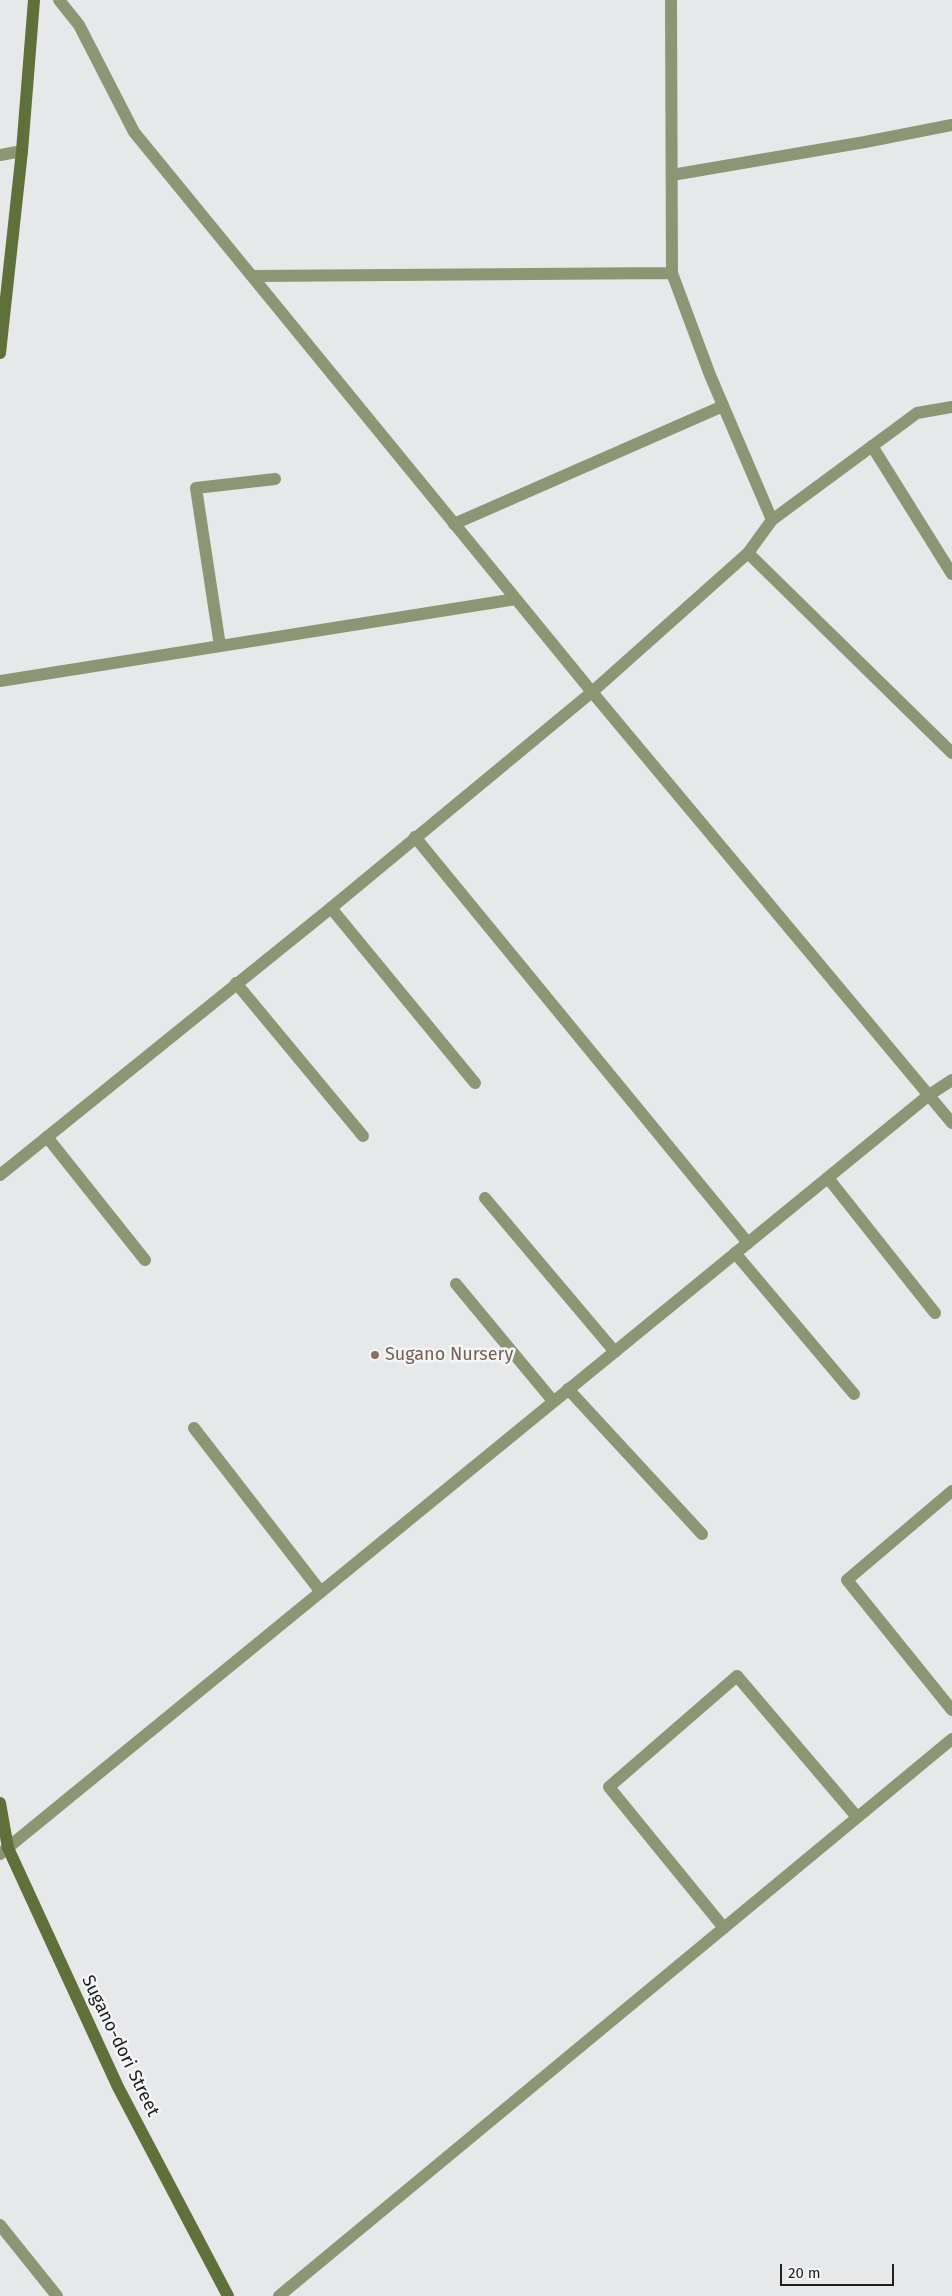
<!DOCTYPE html>
<style>
body{margin:0}
#map{position:relative;width:952px;height:2296px;overflow:hidden;background:#e7e8ea;font-family:"Fira Sans",sans-serif}
canvas{display:block}
.scale{position:absolute;left:780px;top:2264px;width:114px;height:22px;box-sizing:border-box;border:2px solid #1e1e1f;border-top:0;padding-left:6px;font-size:15px;line-height:18px;white-space:nowrap;color:#1e1e1f;-webkit-text-stroke:4px #f4f5f7;paint-order:stroke}
</style>
<div id="map">
<canvas width="952" height="2296"></canvas>
<div class="scale">20 m</div>
</div>
<script>
const g = document.querySelector('canvas').getContext('2d');
g.lineJoin = 'round';
function strokePath(path, color, width, dash) {
  g.strokeStyle = color;
  g.lineWidth = width;
  g.lineCap = dash ? 'butt' : 'round';
  g.setLineDash(dash || []);
  g.stroke(path);
}
function label(font, color, halo, rows, align = 'center') {
  g.font = font + ' "Fira Sans",sans-serif';
  g.lineWidth = 5;
  g.setLineDash([]);
  g.textBaseline = 'middle';
  g.strokeStyle = halo;
  g.fillStyle = color;
  for (const [text, x, y, turn = 0] of rows) {
    g.save();
    g.translate(x, y);
    g.rotate((+turn || 0) * Math.PI / 180);
    g.textAlign = isNaN(turn) ? turn : align;
    if (halo) g.strokeText(text, 0, 0);
    g.fillText(text, 0, 0);
    g.restore();
  }
}
strokePath(new Path2D(`
 M672,175L865,142L952,125
 M872,446L952,574
 M454,524L723,406
 M748,553L952,753
 M220,646L196,488L275,479
 M415,837L748,1243
 M331,908L475,1083
 M236,983L363,1136
 M929,1095L952,1080
 M47,1137L145,1260
 M828,1178L935,1313
 M485,1198L615,1352
 M735,1253L854,1394
 M456,1284L553,1401
 M568,1389L702,1534
 M194,1428L321,1592`), '#8b9774', 12);
strokePath(new Path2D(`
 M59,0L79,25L134,132L592,692L952,1123
 M671,0L672,273L710,375L772,520
 M0,155L22,151
 M252,276L672,273
 M0,681L516,599
 M0,1175L331,908L592,692L748,553L772,520L917,413L952,407
 M952,1491L847,1580L952,1710
 M0,1854L929,1095
 M724,1928L609,1787L737,1676L857,1817
 M0,2225L57,2296
 M279,2296L952,1739`), '#8b9774', 12);
strokePath(new Path2D(`
 M0,353L22,151L34,0
 M0,1803L8,1848L118,2087L228,2296`), '#60703b', 12);
for (const [x, y, r, color] of [
 [375,1355,5,"#8d6e63"]
]) {
  const dot = new Path2D();
  dot.arc(x, y, r, 0, 2 * Math.PI);
  g.fillStyle = color;
  g.fill(dot);
  strokePath(dot, '#f4f5f7', 2);
}
label('18px', '#785e54', '#f4f5f7', [
 ["Sugano Nursery",385,1355]
], 'left');
label('18px', '#1e1e1f', '#f4f5f7', [
 ["Sugano-dori Street",120,2046,64]
]);
</script>
